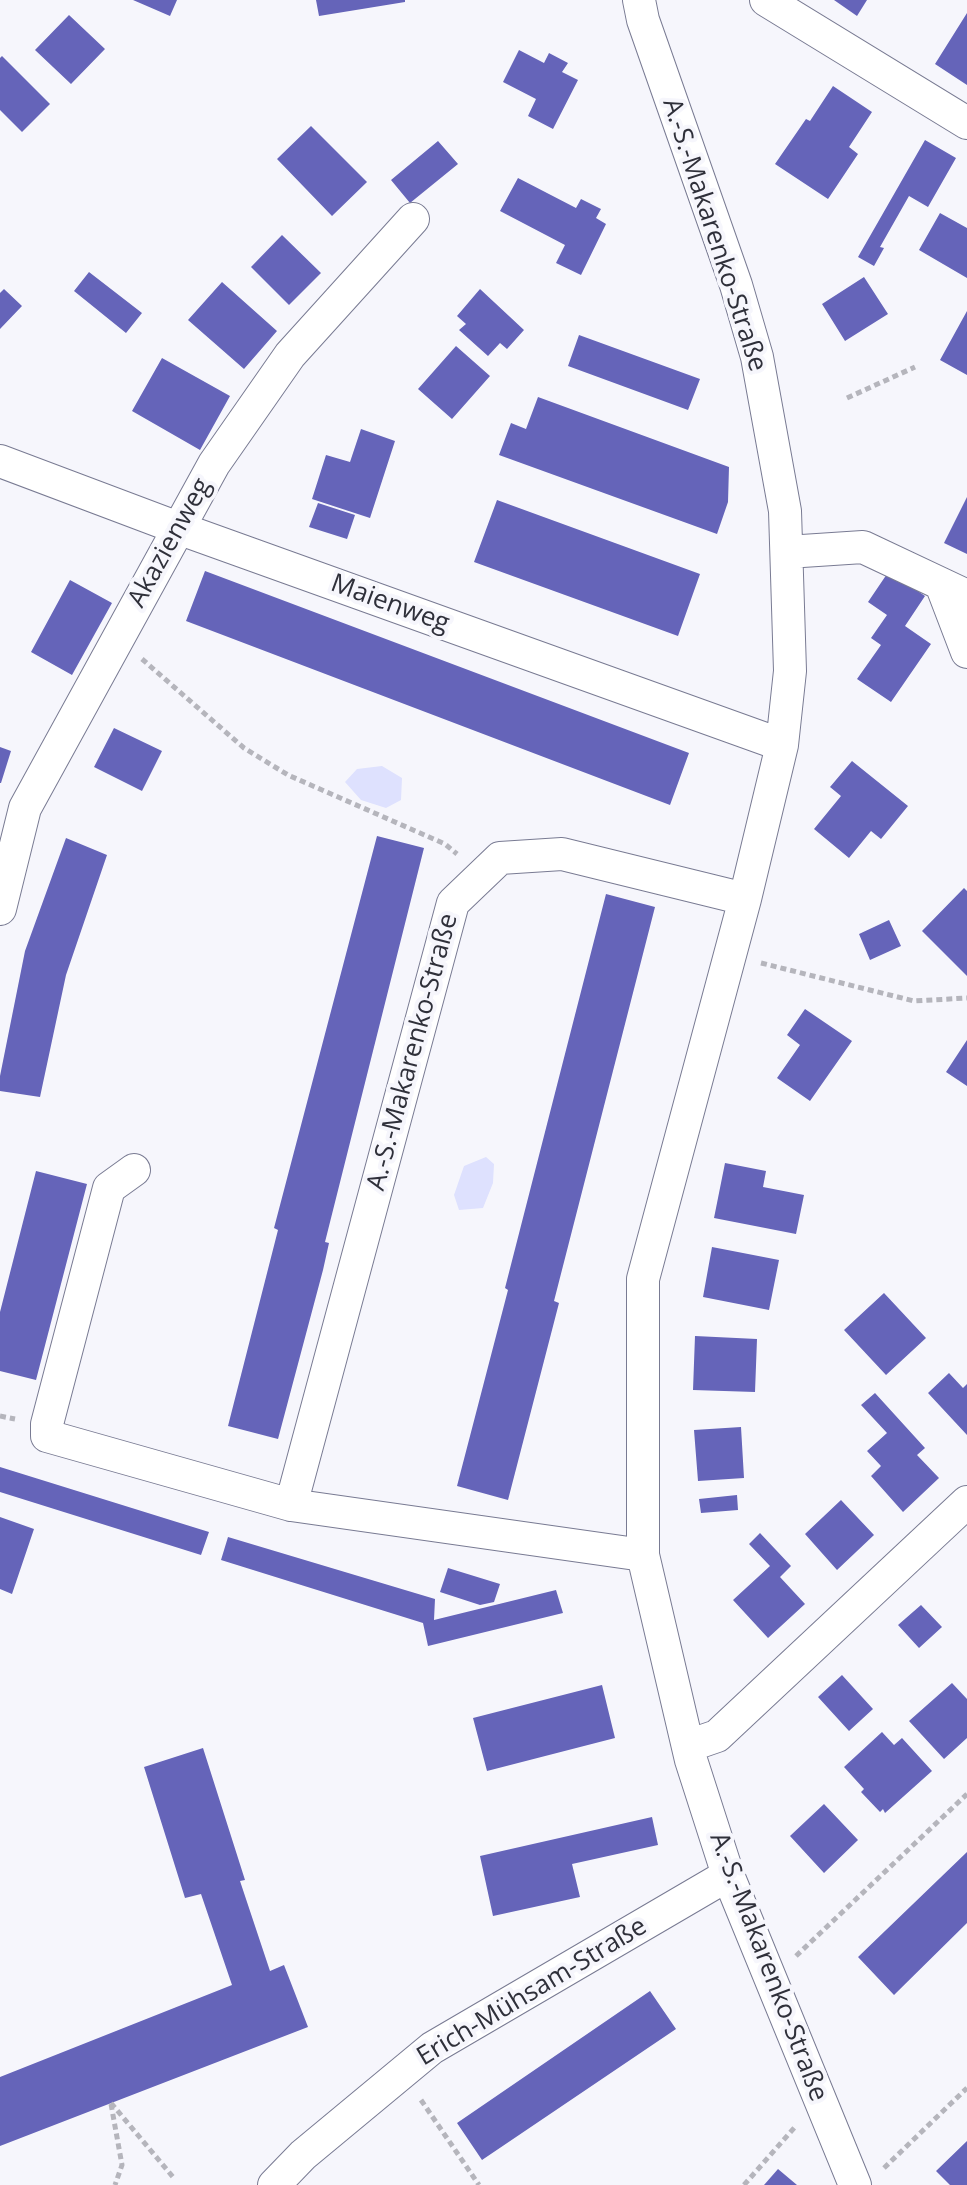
<!DOCTYPE html>
<meta charset="utf-8">
<style>
body{margin:0}
canvas{display:block;background:#f6f6fc}
</style>
<canvas width="967" height="2185"></canvas>
<script>
const g = document.querySelector('canvas').getContext('2d');
g.lineJoin = 'round';
function fill(path, color) {
  g.fillStyle = color;
  g.fill(path, 'evenodd');
}
function strokePath(path, color, width, dash) {
  g.strokeStyle = color;
  g.lineWidth = width;
  g.lineCap = dash ? 'butt' : 'round';
  g.setLineDash(dash || []);
  g.stroke(path);
}
function label(font, color, halo, rows, align = 'center') {
  g.font = font + ' "Open Sans",sans-serif';
  g.lineWidth = 8;
  g.setLineDash([]);
  g.textBaseline = 'middle';
  g.strokeStyle = halo;
  g.fillStyle = color;
  for (const [text, x, y, turn = 0] of rows) {
    g.save();
    g.translate(x, y);
    g.rotate((+turn || 0) * Math.PI / 180);
    g.textAlign = isNaN(turn) ? turn : align;
    if (halo) g.strokeText(text, 0, 0);
    g.fillText(text, 0, 0);
    g.restore();
  }
}
fill(new Path2D(`
 M382,766L402,778L401,800L386,808L361,800L345,782L357,769Z
 M486,1157L494,1164L493,1183L483,1208L459,1210L454,1195L464,1166Z`), '#dee1fe');
fill(new Path2D(`
 M133,0H177L170,16Z
 M316,0H405V2L319,16Z
 M834,0H867L857,16Z
 M967,13V85L935,64Z
 M69,15L105,49L71,84L35,50Z
 M519,50L544,63L549,53L568,63L562,72L578,80L553,129L528,116L536,99L503,82Z
 M2,56L50,104L22,132L0,110V58Z
 M833,86L872,112L849,147L858,154L828,199L775,164L806,119L810,121Z
 M311,126L367,182L332,216L277,159Z
 M925,140L956,158L928,207L909,196L880,247L884,248L874,266L858,257Z
 M438,141L458,164L410,203L391,180Z
 M518,178L576,208L581,199L601,209L596,218L606,224L581,275L556,263L565,245L500,211Z
 M940,213L967,228V278L919,250Z
 M282,235L321,273L289,305L251,267Z
 M89,272L142,313L126,333L74,291Z
 M864,277L888,314L845,341L822,304Z
 M222,282L277,331L244,369L188,320Z
 M4,289L22,306L0,329V293Z
 M480,289L524,330L507,349L500,343L488,356L459,330L466,324L457,316Z
 M967,311V375L940,360Z
 M579,335L700,379L688,410L568,366Z
 M456,346L490,376L452,419L418,389Z
 M162,358L230,396L200,450L132,411Z
 M538,397L729,467L728,502L717,534L499,455L511,423L526,429Z
 M361,429L395,441L370,518L312,499L326,455L350,462Z
 M967,497V554L944,543Z
 M497,500L700,574L678,636L474,562Z
 M318,503L355,515L347,539L309,527Z
 M205,571L689,753L670,805L186,621Z
 M889,571L925,596L905,626L931,644L891,702L857,679L881,645L871,638L887,615L868,602Z
 M70,580L112,603L72,675L31,652Z
 M114,728L162,751L142,791L94,767Z
 M0,747L11,751L1,783H0Z
 M852,761L908,806L881,839L871,831L849,858L814,829L841,796L830,787Z
 M377,836L424,848L325,1242L329,1243L323,1270L278,1439L228,1426L278,1230L274,1228Z
 M66,838L107,855L66,975L40,1097L0,1091V1076L25,951Z
 M964,888L967,891V976L922,931Z
 M606,894L655,907L554,1301L559,1303L508,1500L457,1486L508,1290L505,1288Z
 M889,920L901,946L870,960L859,934Z
 M805,1009L852,1041L810,1101L777,1078L800,1045L787,1035Z
 M967,1040V1086L946,1072Z
 M725,1163L766,1171L763,1187L804,1195L796,1234L714,1218Z
 M36,1171L87,1184L36,1380L0,1371V1312Z
 M712,1247L779,1260L769,1310L703,1297Z
 M884,1293L926,1338L886,1375L844,1330Z
 M695,1336L757,1339L755,1392L693,1390Z
 M949,1373L963,1388L967,1384V1435L928,1393Z
 M875,1393L925,1448L917,1455L939,1478L903,1512L871,1476L881,1466L867,1451L887,1433L861,1405Z
 M741,1427L744,1478L698,1481L694,1430Z
 M0,1467L209,1532L201,1555L0,1492Z
 M737,1495L738,1510L701,1513L699,1499Z
 M841,1500L874,1535L837,1570L805,1534Z
 M0,1517L34,1529L12,1594L0,1589Z
 M760,1533L791,1566L780,1577L805,1604L768,1638L733,1600L770,1566L749,1544Z
 M228,1537L435,1599L434,1620L556,1590L563,1613L428,1646L423,1623L221,1560Z
 M448,1568L500,1584L494,1602L480,1605L440,1592Z
 M921,1605L942,1627L919,1648L898,1625Z
 M842,1675L873,1709L849,1731L818,1697Z
 M952,1683L967,1699V1738L944,1759L909,1721Z
 M602,1685L615,1738L487,1771L473,1718Z
 M882,1732L894,1745L902,1738L932,1771L885,1813L883,1809L880,1812L861,1792L864,1789L844,1767Z
 M203,1748L245,1880L240,1881L270,1971L284,1965L308,2027L0,2146V2077L232,1985L201,1894L185,1898L144,1767Z
 M824,1804L858,1840L824,1873L790,1836Z
 M652,1817L658,1845L572,1864L580,1897L493,1916L480,1856Z
 M967,1852V1923L894,1995L858,1957Z
 M650,1991L676,2029L482,2160L457,2123Z
 M967,2141V2185H950L936,2171Z
 M778,2169L797,2185H764Z`), '#6564b9');
const minor = new Path2D(`
 M639,0L643,20L736,285L757,357L785,511L790,671L782,745L745,899L643,1279V1555L691,1760L728,1875L855,2185
 M766,0L967,123
 M0,461L178,528L782,745
 M787,552L863,547L967,596
 M941,584L967,652
 M0,909L25,808L214,464L290,355L413,219
 M134,1170L109,1188L47,1424V1436L291,1505L643,1555
 M291,1505L453,903L500,858L562,854L745,899
 M688,1746L717,1736L967,1502
 M274,2185L303,2155L432,2048L728,1875`);
strokePath(minor, '#797b93', 34);
strokePath(new Path2D(`
 M847,398L915,367
 M142,659L244,748L288,775L445,844L457,854
 M761,963L914,1001L967,998
 M0,1416L15,1419
 M796,1956L967,1794
 M421,2100L479,2185
 M111,2103L173,2177
 M111,2104L122,2165L115,2185
 M884,2168L967,2088
 M744,2185L795,2127`), '#b5b5bc', 5, [6, 4]);
strokePath(minor, '#fff', 32);
label('26px', '#2f303a', '#f6f6fc', [
 ["A.-S.-Makarenko-Straße",714,235,72],
 ["Akazienweg",170,543,-61],
 ["Maienweg",390,604,20],
 ["A.-S.-Makarenko-Straße",413,1052,-75],
 ["A.-S.-Makarenko-Straße",768,1967,69],
 ["Erich-Mühsam-Straße",532,1992,-31]
]);
</script>
